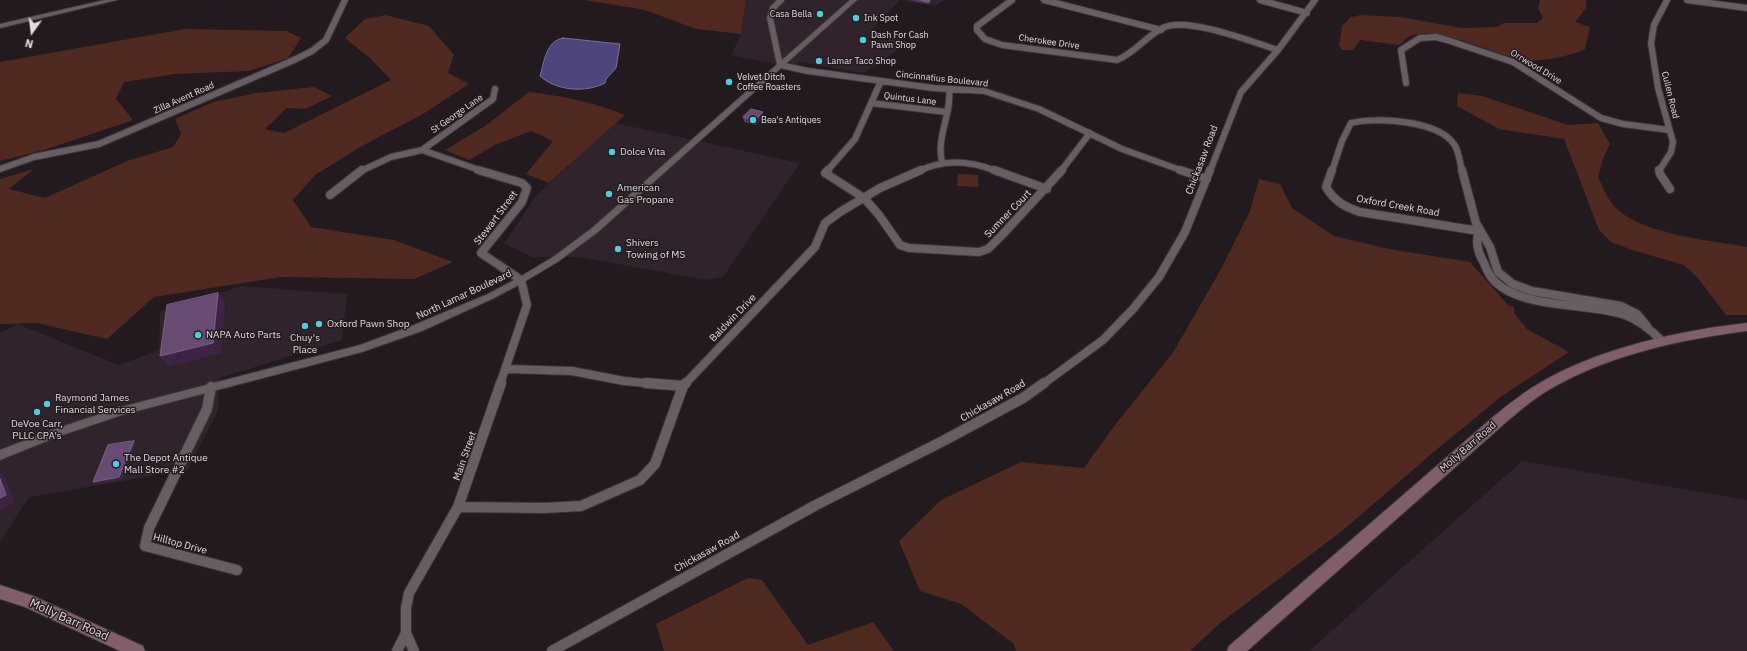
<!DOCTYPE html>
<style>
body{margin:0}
#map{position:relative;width:1747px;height:651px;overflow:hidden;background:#221a1f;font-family:"IBM Plex Sans",sans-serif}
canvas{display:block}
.north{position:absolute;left:12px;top:12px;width:40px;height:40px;-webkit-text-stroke:3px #221a1f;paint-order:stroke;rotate:194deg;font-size:11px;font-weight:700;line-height:16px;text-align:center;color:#e2dcdf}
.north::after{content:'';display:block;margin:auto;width:14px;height:18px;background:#e2dcdf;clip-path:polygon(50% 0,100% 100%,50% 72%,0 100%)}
</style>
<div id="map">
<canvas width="1747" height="651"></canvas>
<div class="north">N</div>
</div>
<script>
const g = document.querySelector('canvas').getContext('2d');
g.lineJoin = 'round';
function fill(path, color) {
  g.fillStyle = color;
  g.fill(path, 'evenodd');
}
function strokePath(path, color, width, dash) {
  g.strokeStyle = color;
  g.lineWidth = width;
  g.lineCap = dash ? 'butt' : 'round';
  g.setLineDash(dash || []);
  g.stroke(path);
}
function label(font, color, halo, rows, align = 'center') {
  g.font = font + ' "IBM Plex Sans",sans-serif';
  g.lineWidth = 3;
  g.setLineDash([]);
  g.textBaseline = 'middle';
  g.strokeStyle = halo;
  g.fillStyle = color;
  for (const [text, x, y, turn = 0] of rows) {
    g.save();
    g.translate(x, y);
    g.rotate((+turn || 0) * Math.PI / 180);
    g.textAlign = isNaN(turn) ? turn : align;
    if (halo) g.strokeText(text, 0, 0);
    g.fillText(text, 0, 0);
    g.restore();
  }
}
fill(new Path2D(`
 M746,0H944L935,6L900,0L871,30L910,42L863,73L800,62L793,68L731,55L741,34Z
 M615,123L800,163L723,277L706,280L579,257H533L504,244L535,197Z
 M242,286L347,294L342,340L220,378L218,411L188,470L29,497L0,542V333L18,324L119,365L159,350L160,312Z
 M1522,461L1747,500V651H1309Z`), '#30232c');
fill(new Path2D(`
 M584,0H746L741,34L696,29L645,10Z
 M1540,0H1586V8L1575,22L1590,27L1585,49C1572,56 1540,62 1525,60C1494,56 1438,23 1408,37C1405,39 1402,43 1399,45L1360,40L1353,50H1342L1339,45L1342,26L1351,17L1361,15L1400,17L1462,28L1496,27L1504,23H1537L1543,18L1538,8Z
 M386,15L429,26L454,55L448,73L469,84L423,114L362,146L315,175L293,200L311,227L394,240L453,262L414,279L281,277L154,297L107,339L37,323L0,324V179L34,169L9,189L45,198L127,161L173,147L181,134L175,119L213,102L257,93L314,87L332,96L305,109L287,108L265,129L284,133L391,80L371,59L345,38L365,19Z
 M185,29L286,31L301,38L288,58L249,71L175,74L124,82L116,99L133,120L44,150L0,161V62Z
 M529,92C562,96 594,102 625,115L549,183L526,174L553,141L531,131L495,145L469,160L445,150L485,126Z
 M1458,93L1482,96L1568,125L1598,123L1610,144L1603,159L1598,177C1602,185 1606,195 1611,202C1633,234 1710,240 1747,247V315H1726L1697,277L1684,265L1632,250L1611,242L1599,230L1564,139L1499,129L1457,106Z
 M958,174L978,175V187L957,186Z
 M1259,179L1280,184L1292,208L1334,236L1389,249L1470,262L1509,306L1514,307V313L1527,329L1569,352L1502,396L1436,450L1342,531L1219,624L1190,651H1016L1014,644L961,604L920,591L899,541L941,500L1021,462L1084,468L1115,425L1174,351L1221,269L1250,211Z
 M748,578L762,580L808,645L873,622L894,651H664L656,624Z`), '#502920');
const water = new Path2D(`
 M563,38L620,44L616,68L606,79L605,83C586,93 556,91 540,76C544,62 546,41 563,38Z`);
fill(water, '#4d457c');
strokePath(water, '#7a729a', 1);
const minorFar2 = new Path2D(`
 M781,0L773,8L770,18L780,65L808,71L933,88L984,91L1039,109L1122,149L1183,171
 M1012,0L977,26V30L985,39L1002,45L1117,60C1136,53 1146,35 1165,27C1188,17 1253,42 1278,50
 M1044,0L1161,30
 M1260,0L1307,13
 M1687,0L1747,8
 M1406,83L1401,50L1420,38L1436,37L1447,40L1513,62L1601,118L1623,124L1669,130
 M871,103L946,112
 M422,150L482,171
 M942,162C936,136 952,114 949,89
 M0,169L34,157L99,144L294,60L312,51L326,40L345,0
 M361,171L391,157L422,150L493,99L495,89
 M827,171L855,139L881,81
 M919,171C944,159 971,161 996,171
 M1061,171L1090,133
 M1210,171L1241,92L1278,50L1315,0
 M1332,171L1342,141L1351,123C1376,117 1437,120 1454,144C1459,151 1460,163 1462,171
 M1659,171L1671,152L1673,142L1658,88L1651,43L1654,25L1667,0`);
const minorFar1 = new Path2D(`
 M478,170L522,183L527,188L522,202L481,253L521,280L527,305L500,384
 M828,170L825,173L864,198L879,215L900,245L909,248L979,252L988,249L1002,235L1062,170
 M994,170L1047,189
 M1180,170L1207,179
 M1332,170L1326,187C1334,201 1345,207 1360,212L1479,231
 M1462,170L1476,223L1490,247L1498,272L1513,284L1532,291L1621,306L1637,314L1647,326
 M1659,170L1660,174L1670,189
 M330,195L362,170
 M1479,231C1475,242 1478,253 1484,263C1486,268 1488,273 1491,277C1516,310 1588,302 1625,315C1639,320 1651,330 1662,341
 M507,369L572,371L624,381L657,384
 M685,384L815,247L825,223L840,212L880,188L921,170
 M1043,384L1103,340L1133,309L1159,277L1185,232L1210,170`);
const minor = new Path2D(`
 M646,383L683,386
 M211,387L207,409L149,528L145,546L237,570
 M458,507L544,508L581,506L640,480L655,464L683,386L686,383
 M406,633L414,651
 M397,651L406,633V608L409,593L458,507L501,383
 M552,651L816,505L943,441L1023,398L1044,383`);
const tertiary = new Path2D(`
 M105,0H117L0,28V24Z
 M850,0H857L598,232L559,261L524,282L494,298L422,331L362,352L122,415L57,437L0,460V450L49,431L121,407L360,345L414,325L488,294L518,278L553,257L592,228Z`);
const secondary = new Path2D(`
 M1747,323V331C1682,339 1609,355 1552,388C1534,398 1518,412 1503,425L1247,651H1227L1229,646L1493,417C1509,404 1525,391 1543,381C1601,348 1681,330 1747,323Z
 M0,585L33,596L143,646L145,651H120L25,607L0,599Z`);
strokePath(minorFar2, '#3a3438', 8);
strokePath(minorFar1, '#3a3438', 10);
strokePath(minor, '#3a3438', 12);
strokePath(tertiary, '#3a3438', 2);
strokePath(secondary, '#3a3438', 2);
strokePath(minorFar2, '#675e63', 6);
strokePath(minorFar1, '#675e63', 8);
strokePath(minor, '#675e63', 10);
fill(tertiary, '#675e63');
fill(secondary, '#805f68');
fill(new Path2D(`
 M909,0H932L929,4Z
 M743,117H763L756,125L744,122Z`), '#583966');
fill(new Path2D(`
 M930,0H932L929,4V2Z
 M763,112V117L756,125L755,120Z
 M218,293L225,304L221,353L168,367L160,356Z
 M134,441L136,444L122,480L95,484L93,482Z
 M0,473L5,478L15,503L0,510Z`), '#3c2544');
const building = new Path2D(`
 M921,0H930L929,2Z
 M751,109L763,112L755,120L743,117Z
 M218,293L213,343L160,356L167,305Z
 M134,441L119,477L93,482L108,445Z
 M0,479L6,495L0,498Z`);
fill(building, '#674b73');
strokePath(building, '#7a6284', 1);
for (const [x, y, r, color] of [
 [820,14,4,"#54cadd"],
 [856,18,4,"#54cadd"],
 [863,40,4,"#54cadd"],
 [819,61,4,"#54cadd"],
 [729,82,4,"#54cadd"],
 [753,120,4,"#54cadd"],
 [612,152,4,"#54cadd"],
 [609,194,4,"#54cadd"],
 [618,249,4,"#54cadd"],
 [319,324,4,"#54cadd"],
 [305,326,4,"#54cadd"],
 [198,335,4,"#54cadd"],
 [47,404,4,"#54cadd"],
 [37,412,4,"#54cadd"],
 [116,464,4,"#54cadd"]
]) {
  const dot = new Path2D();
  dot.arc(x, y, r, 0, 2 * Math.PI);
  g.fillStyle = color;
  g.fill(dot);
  strokePath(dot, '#221a1f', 1.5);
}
label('9px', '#e2dcdf', '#221a1f', [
 ["Casa Bella",812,14,"right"],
 ["Ink Spot",864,18],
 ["Dash For Cash",871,35],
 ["Pawn Shop",871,45],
 ["Lamar Taco Shop",827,61],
 ["Velvet Ditch",737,77],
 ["Coffee Roasters",737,87],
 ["Bea's Antiques",761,120]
], 'left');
label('9px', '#e2dcdf', '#221a1f', [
 ["Cherokee Drive",1049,42,8],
 ["Orrwood Drive",1536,67,31],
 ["Cincinnatius Boulevard",942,79,6],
 ["Cullen Road",1670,95,76],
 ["Zilla Avent Road",184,98,-24],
 ["Quintus Lane",910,99,7],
 ["St George Lane",457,114,-35]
]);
label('10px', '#e2dcdf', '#221a1f', [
 ["Dolce Vita",620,152],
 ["American",617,188],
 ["Gas Propane",617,200],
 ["Shivers",626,243],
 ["Towing of MS",626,255],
 ["Oxford Pawn Shop",327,324],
 ["NAPA Auto Parts",206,335],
 ["Chuy's",305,338,"center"],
 ["Place",305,350,"center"],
 ["Raymond James",55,398],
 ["Financial Services",55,410],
 ["DeVoe Carr,",37,424,"center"],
 ["PLLC CPA's",37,436,"center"],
 ["The Depot Antique",124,458],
 ["Mall Store #2",124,470]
], 'left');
label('10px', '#e2dcdf', '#221a1f', [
 ["Chickasaw Road",1202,160,-69],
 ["Oxford Creek Road",1398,206,10],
 ["Sumner Court",1008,214,-46],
 ["Stewart Street",496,218,-53],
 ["North Lamar Boulevard",464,295,-25],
 ["Baldwin Drive",733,318,-46],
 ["Chickasaw Road",993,401,-30],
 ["Molly Barr Road",1468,447,-41],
 ["Main Street",465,456,-71],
 ["Hilltop Drive",180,544,15],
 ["Chickasaw Road",707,552,-29]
]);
label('12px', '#e2dcdf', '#221a1f', [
 ["Molly Barr Road",69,620,24]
]);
</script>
